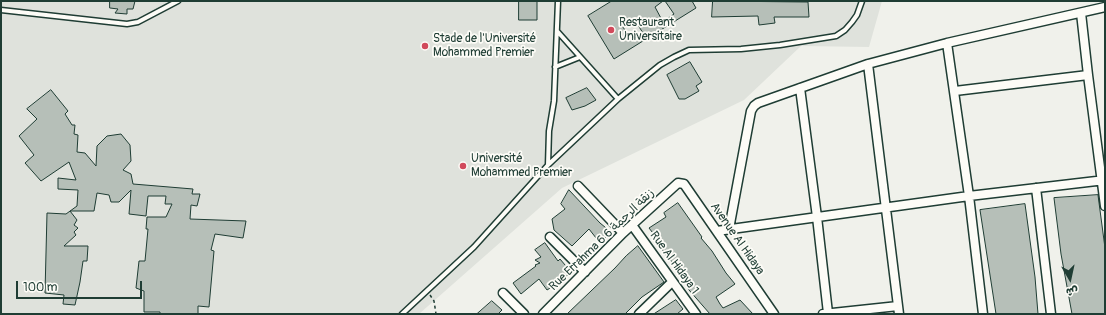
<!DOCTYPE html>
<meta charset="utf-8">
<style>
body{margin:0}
#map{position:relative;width:1106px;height:315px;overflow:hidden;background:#f0f1eb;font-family:Pangolin,"Playpen Sans Arabic",sans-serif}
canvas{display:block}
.frame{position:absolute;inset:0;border:2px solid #1f3d34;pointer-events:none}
.north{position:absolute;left:1050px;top:259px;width:40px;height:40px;-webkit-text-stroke:3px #fdfcf7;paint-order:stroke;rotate:171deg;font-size:11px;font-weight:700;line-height:16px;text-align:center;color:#1f3d34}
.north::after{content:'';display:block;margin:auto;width:14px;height:18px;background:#1f3d34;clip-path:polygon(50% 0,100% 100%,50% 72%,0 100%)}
.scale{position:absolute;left:16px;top:281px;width:126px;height:18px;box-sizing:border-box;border:2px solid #1f3d34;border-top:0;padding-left:5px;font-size:12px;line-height:14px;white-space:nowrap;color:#1f3d34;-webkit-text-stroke:3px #fdfcf7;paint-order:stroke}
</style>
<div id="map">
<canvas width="1106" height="315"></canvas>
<div class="frame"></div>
<div class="north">ش</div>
<div class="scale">100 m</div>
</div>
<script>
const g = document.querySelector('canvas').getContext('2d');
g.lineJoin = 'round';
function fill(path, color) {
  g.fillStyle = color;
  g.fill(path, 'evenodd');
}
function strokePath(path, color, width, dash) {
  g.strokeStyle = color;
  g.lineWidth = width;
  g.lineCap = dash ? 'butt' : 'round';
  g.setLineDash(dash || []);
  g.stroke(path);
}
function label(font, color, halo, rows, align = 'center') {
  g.font = font + ' Pangolin,"Playpen Sans Arabic",sans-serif';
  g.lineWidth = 3.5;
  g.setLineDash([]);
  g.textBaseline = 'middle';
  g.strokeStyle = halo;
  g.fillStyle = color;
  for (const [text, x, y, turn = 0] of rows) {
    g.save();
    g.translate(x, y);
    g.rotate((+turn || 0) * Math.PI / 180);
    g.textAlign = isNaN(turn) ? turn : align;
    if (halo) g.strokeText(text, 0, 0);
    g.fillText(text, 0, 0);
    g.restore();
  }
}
fill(new Path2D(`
 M1,1H882L869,47L801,46L744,100L562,188L419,314H1Z`), '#dfe2dc');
const building = new Path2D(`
 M110,1H135L133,9H127V14L115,13L118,9L110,8Z
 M519,1H537V20H519Z
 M612,1H663L655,7L663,22L674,14L665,1H692L696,8L614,59L588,16ZM634,19L643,33L631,40L623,27Z
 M713,1L808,2L809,17H774L775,23L759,25L758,16L712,17Z
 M690,62L702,82L696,86L699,91L685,99H679L667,75Z
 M587,88L596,100L585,106L572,110L566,98Z
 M51,90L68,111L65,114L72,125H75L74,134L78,135L77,152L85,153L96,166L97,146L107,136L121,134L130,145L131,161L123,170L131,174L133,184L193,189L192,194H200L197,206L191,205L190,219L246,221L243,238L215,234L211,250L214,251L209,307L198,306V314H160V312H144V291L136,288L139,261H145L148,229H146L147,217H166L172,204H165L166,196H148L146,216L129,214L131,190L119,202H111L109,195L97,193L94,211H70L77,220L74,225L78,228L74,232L76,235L64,246H88L87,261H83L80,282L75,305L63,304L64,295L45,293L47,213L66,214L77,206L78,190L58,189V178L76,180L69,162L41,181L25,163L34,155L19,136L37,119L27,109Z
 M569,190L600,223L611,232L600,243L589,229L572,246L554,230L552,219L565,209L561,204Z
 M1098,195L1105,248V314H1072L1061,254L1054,198Z
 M678,203L702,237L701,238L712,251L726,273L735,284L716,297L720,304L723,308L740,300L753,314H710L689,290L674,264L664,253L659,241L649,228L666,217L664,213Z
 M1025,204L1035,277L1038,314H996L980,210Z
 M545,243L558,261L560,259L571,272L560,282L547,290L539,279L521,294L513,283L536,266L535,265L540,263L535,260L541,257L535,250Z
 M638,246L664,282L642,297L625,314H567L615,268L626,256Z
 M676,300L683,309L677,314H654Z
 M492,301L502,310L498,314H477Z`);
fill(building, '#b6bfb8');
strokePath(building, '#1f3d34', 1);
const lane = new Path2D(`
 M1,10L127,24L138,22L178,1
 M557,31L618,99
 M555,67L580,57
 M548,165L549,131L554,101L558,1
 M402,314L474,247L548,165L618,99L660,65L674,57L689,50L741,49L780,45L836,36L845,30L852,22L857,15L862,1`);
const street = new Path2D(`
 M1081,13L1088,75L1105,206
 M947,43L969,196L983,314
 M868,64L899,314
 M800,88L817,217L828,313
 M955,91L1088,75
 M578,186L623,233
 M1036,188L1051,314
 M632,225L696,314
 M729,229L751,111L754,106L758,103L868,64L947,43L1105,7
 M717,231L969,196L1105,180
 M550,237L585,272
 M503,293L524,314
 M543,314L623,233L678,183L684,184L774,314
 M639,314L672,282
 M823,314L898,306`);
strokePath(lane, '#1f3d34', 7);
strokePath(street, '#1f3d34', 11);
strokePath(new Path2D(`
 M430,295L434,301L436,314`), '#1f3d34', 1.5, [3, 3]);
strokePath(lane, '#fdfcf7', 4);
strokePath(street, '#fdfcf7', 8);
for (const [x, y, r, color] of [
 [611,30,4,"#d1495b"],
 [425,46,4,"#d1495b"],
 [463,166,4,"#d1495b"]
]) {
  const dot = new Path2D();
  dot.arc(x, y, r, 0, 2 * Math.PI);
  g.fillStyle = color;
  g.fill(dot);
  strokePath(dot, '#fdfcf7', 1.5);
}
label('12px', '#1f3d34', '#fdfcf7', [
 ["Restaurant",619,23],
 ["Universitaire",619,37],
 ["Stade de l'Université",433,39],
 ["Mohammed Premier",433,53],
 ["Université",471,159],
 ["Mohammed Premier",471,173]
], 'left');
label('12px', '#1f3d34', '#fdfcf7', [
 ["Avenue Al Hidaya",737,239,55],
 ["Rue Errahma 6 6 زنقة الرحمة",602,240,-44],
 ["Rue Al Hidaya 1",674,263,54]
]);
</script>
